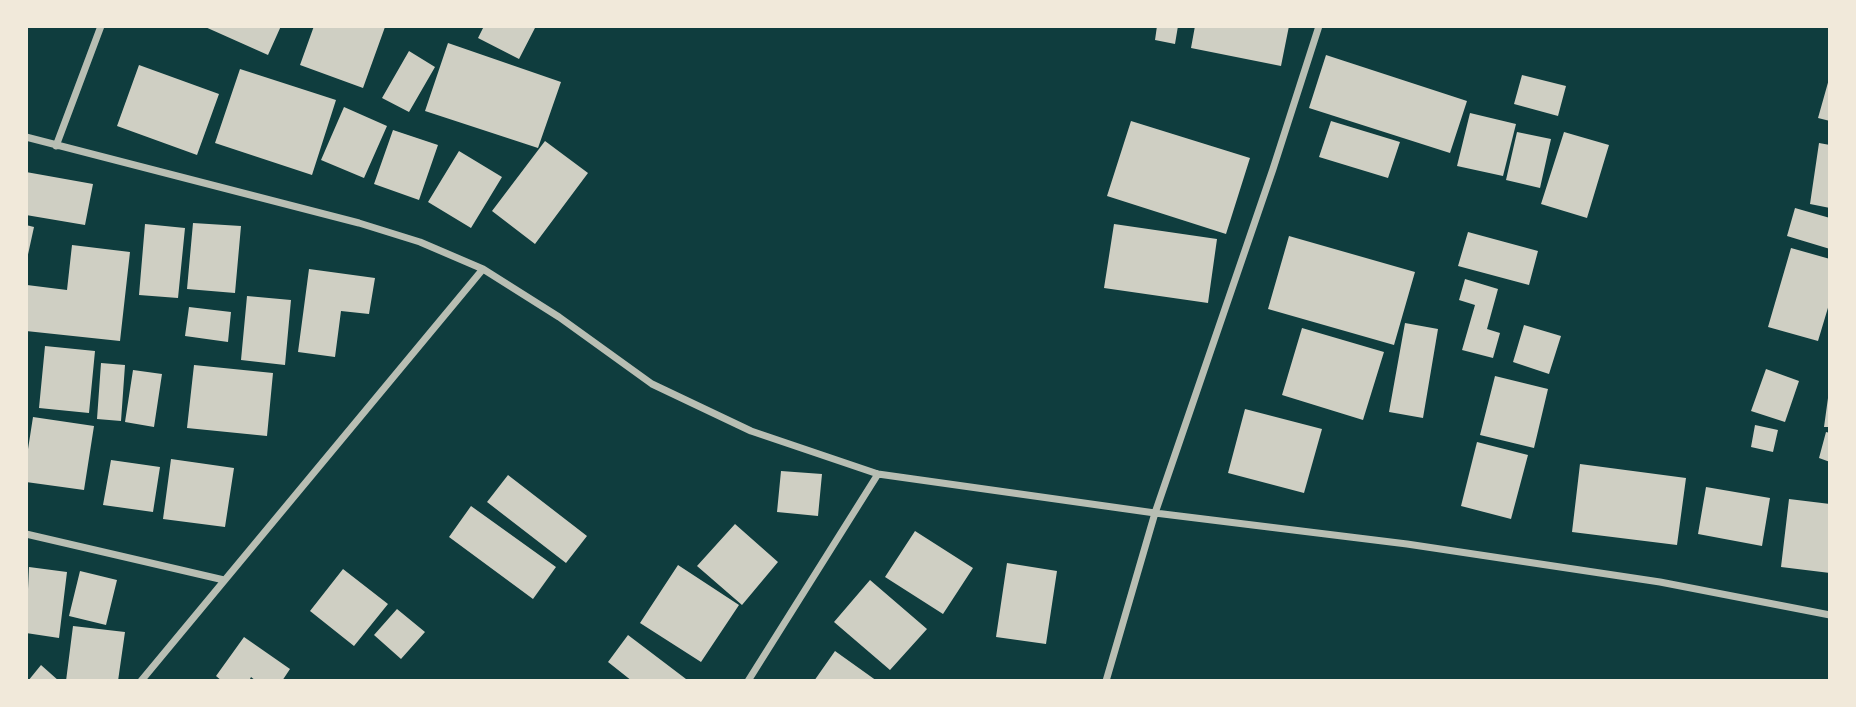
<!DOCTYPE html>
<style>
body{margin:0}
#map{position:relative;width:1856px;height:707px;overflow:hidden;background:#0f3d3e;font-family:"PT Sans",sans-serif}
canvas{display:block}
.frame{position:absolute;inset:0;border:28px solid #f1e9da;pointer-events:none}
</style>
<div id="map">
<canvas width="1856" height="707"></canvas>
<div class="frame"></div>
</div>
<script>
const g = document.querySelector('canvas').getContext('2d');
g.lineJoin = 'round';
function fill(path, color) {
  g.fillStyle = color;
  g.fill(path, 'evenodd');
}
function strokePath(path, color, width, dash) {
  g.strokeStyle = color;
  g.lineWidth = width;
  g.lineCap = dash ? 'butt' : 'round';
  g.setLineDash(dash || []);
  g.stroke(path);
}
fill(new Path2D(`
 M203,26H281L268,55Z
 M314,26L385,27L363,88L300,65Z
 M484,26H536L519,59L478,38Z
 M1157,26H1178L1175,44L1155,40Z
 M1195,26H1289L1281,66L1191,48Z
 M448,43L561,82L538,148L425,111Z
 M409,51L435,67L409,112L382,98Z
 M1326,55L1467,101L1450,153L1309,108Z
 M139,65L219,94L197,155L117,126Z
 M240,69L336,100L312,175L215,143Z
 M1522,75L1566,86L1558,116L1514,104Z
 M1829,79L1830,80V121L1818,118Z
 M344,107L387,126L364,178L321,160Z
 M1470,113L1516,124L1503,176L1457,166Z
 M1131,121L1250,158L1226,234L1107,196Z
 M1331,121L1400,142L1388,178L1319,157Z
 M393,130L438,145L419,200L374,184Z
 M1517,132L1551,139L1540,188L1506,180Z
 M1564,132L1609,145L1587,218L1541,204Z
 M545,141L588,173L535,244L492,211Z
 M1819,143L1830,145V208L1810,204Z
 M459,151L502,177L471,228L428,202Z
 M26,172L93,184L85,225L26,215Z
 M1795,208L1830,218V249L1787,236Z
 M193,223L241,226L235,293L187,289Z
 M145,224L185,228L178,298L139,295Z
 M1114,224L1217,239L1208,303L1104,288Z
 M26,225L34,227L27,259H26Z
 M1468,232L1538,251L1529,285L1458,266Z
 M1289,236L1415,272L1394,345L1268,309Z
 M72,245L130,252L120,341L26,331L27,285L67,290Z
 M1791,248L1830,259V301L1818,341L1768,327Z
 M309,269L375,278L369,314L341,311L335,357L298,352Z
 M1465,279L1498,289L1487,329L1500,333L1493,358L1462,350L1475,305L1459,300Z
 M247,296L291,300L285,365L241,360Z
 M189,307L231,312L228,342L185,336Z
 M1405,323L1438,329L1423,418L1389,412Z
 M1524,325L1561,336L1549,374L1513,362Z
 M1302,328L1384,352L1363,420L1282,395Z
 M45,346L95,351L89,413L39,408Z
 M101,363L125,365L121,421L97,419Z
 M194,365L273,373L267,436L187,428Z
 M1766,369L1799,381L1785,422L1751,411Z
 M133,370L162,374L154,427L125,422Z
 M1495,376L1548,389L1534,448L1480,435Z
 M1828,398H1830V427H1824Z
 M1245,409L1322,429L1304,493L1228,473Z
 M33,417L94,426L84,490L26,482V462Z
 M1755,425L1778,430L1773,452L1751,447Z
 M1826,432L1830,433V462L1819,458Z
 M1477,442L1528,455L1511,519L1461,506Z
 M171,459L234,468L225,527L163,519Z
 M111,460L160,467L153,512L103,505Z
 M1580,464L1686,478L1677,545L1572,532Z
 M781,471L822,474L818,516L777,512Z
 M508,475L587,536L566,563L487,502Z
 M1706,487L1770,498L1762,546L1698,534Z
 M1789,499L1830,504V573L1781,567Z
 M471,506L556,567L533,599L449,537Z
 M735,524L778,562L742,605L697,566Z
 M915,531L973,568L943,614L885,577Z
 M1007,563L1057,571L1046,644L996,637Z
 M678,565L739,605L701,662L640,623Z
 M29,567L67,572L59,638L26,633Z
 M343,569L388,604L354,646L310,611Z
 M80,571L117,580L106,625L69,616Z
 M870,580L927,629L890,670L834,622Z
 M397,609L425,632L401,659L374,635Z
 M73,626L125,632L118,681H66Z
 M628,635L686,679L684,681H632L608,662Z
 M244,637L290,669L282,681H256L251,677L249,681H222L216,676Z
 M835,651L877,681H814Z
 M41,665L59,681H28Z`), '#cfcfc3');
strokePath(new Path2D(`
 M26,137L359,223L420,242L483,269L559,317L652,384L751,431L878,474L1155,513L1407,544L1660,582L1830,615
 M56,146L101,26
 M26,534L224,580
 M141,681L483,269
 M748,681L878,474
 M1106,681L1155,513L1273,169L1319,26`), '#b8beb3', 7);
</script>
